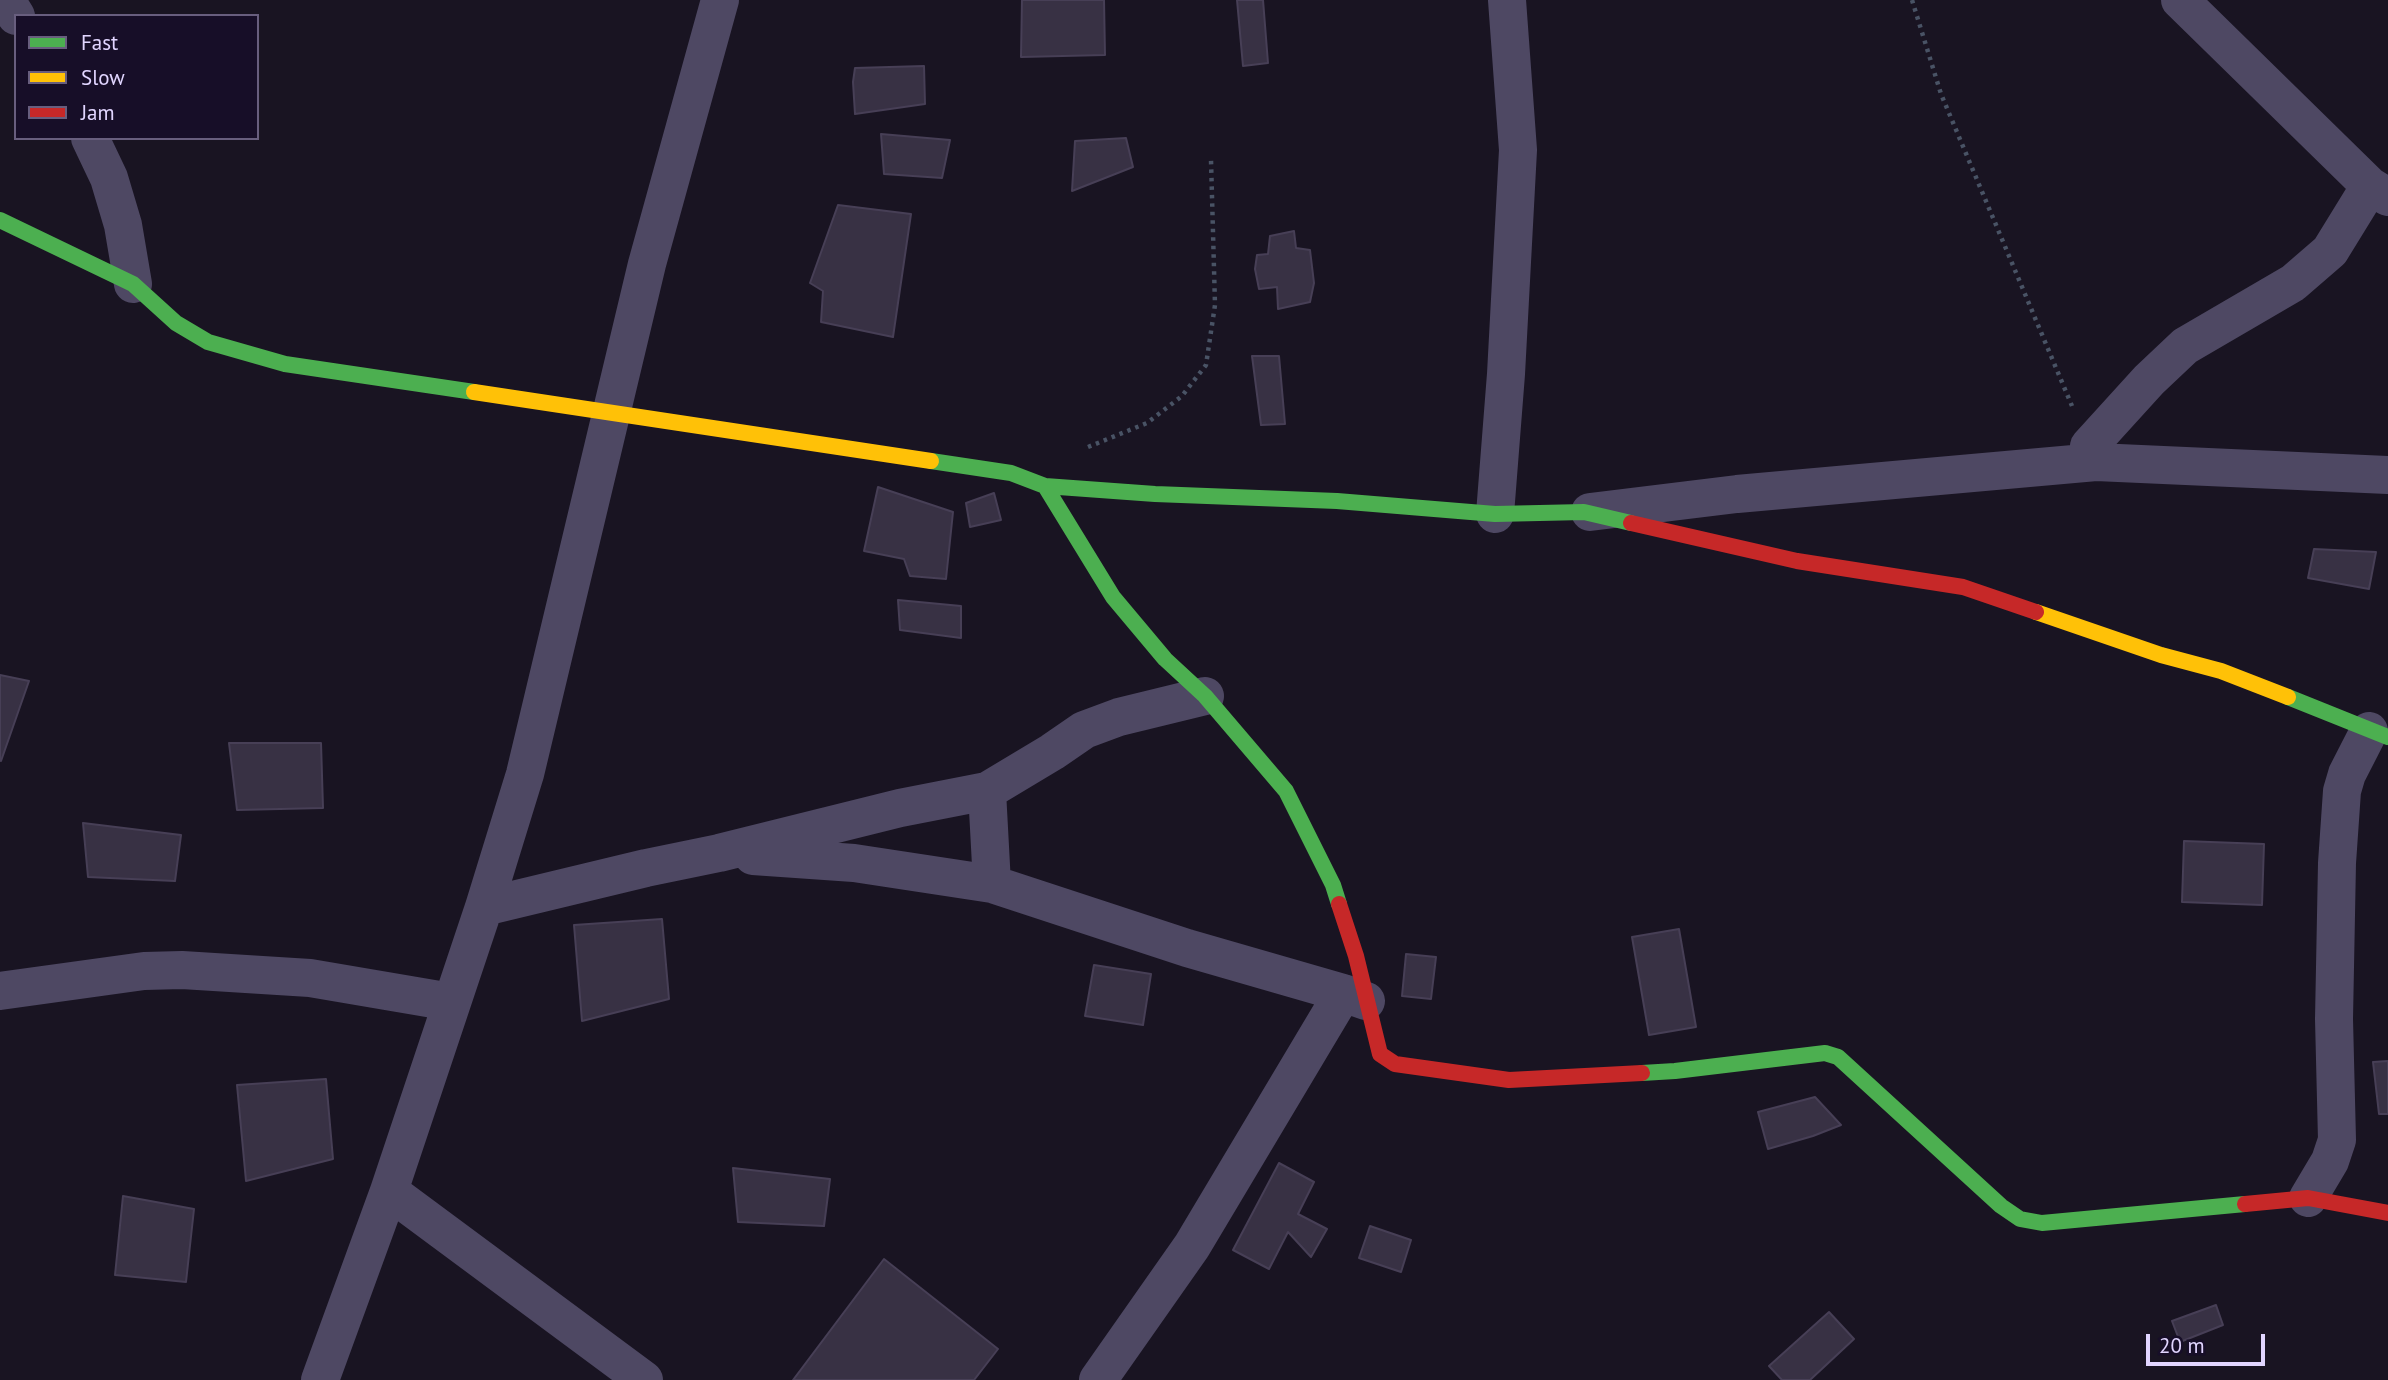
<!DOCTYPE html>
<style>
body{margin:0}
#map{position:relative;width:2388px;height:1380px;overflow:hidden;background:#191422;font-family:"PT Sans",sans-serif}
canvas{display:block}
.legend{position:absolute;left:14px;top:14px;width:245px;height:126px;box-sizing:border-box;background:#170e28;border:2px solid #685e7e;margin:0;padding:9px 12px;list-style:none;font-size:21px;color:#e1d5ff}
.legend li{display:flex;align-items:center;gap:14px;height:35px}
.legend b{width:35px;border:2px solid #685e7e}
.scale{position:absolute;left:2146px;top:1334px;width:119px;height:32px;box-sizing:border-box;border:4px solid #e1d5ff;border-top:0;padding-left:9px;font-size:21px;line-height:24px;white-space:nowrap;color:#e1d5ff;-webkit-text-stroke:5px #170e28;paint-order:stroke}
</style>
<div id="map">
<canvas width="2388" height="1380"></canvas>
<ul class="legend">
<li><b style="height:9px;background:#4caf50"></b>Fast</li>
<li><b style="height:9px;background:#ffc107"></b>Slow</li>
<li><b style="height:9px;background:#c62828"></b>Jam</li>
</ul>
<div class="scale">20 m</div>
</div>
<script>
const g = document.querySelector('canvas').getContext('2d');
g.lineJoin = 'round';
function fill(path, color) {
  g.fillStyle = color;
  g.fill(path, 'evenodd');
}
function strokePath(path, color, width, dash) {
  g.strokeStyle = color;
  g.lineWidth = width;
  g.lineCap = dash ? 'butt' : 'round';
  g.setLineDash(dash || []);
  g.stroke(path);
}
const building = new Path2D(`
 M1022,0H1104L1105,55L1021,57Z
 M1237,0H1263L1268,63L1243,66Z
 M924,66L925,104L855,114L853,82L855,68Z
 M881,134L950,140L942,178L884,174Z
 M1126,138L1133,167L1072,191L1075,141Z
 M838,205L911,214L893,337L821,322L823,291L810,283Z
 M1294,231L1296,248L1310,250L1314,283L1310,302L1278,309L1277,287L1259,289L1255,269L1257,255L1268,254L1270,236Z
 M1252,356H1279L1285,424L1261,425Z
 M878,487L953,512L946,579L910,576L904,559L864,551Z
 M994,493L1001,520L970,527L966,503Z
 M2314,549L2376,552L2369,589L2308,578Z
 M898,600L961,606V638L900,630Z
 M0,675L29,681L1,761L0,760Z
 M229,743H321L323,808L237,810Z
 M83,823L181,835L175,881L88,877Z
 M2184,841L2264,844L2262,905L2182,902Z
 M662,919L669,999L582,1021L574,925Z
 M1679,929L1696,1027L1649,1035L1632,937Z
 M1406,954L1436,957L1431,999L1402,996Z
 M1094,965L1151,974L1143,1025L1085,1016Z
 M2388,1061V1114H2379L2373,1062Z
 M326,1079L333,1159L246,1181L237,1085Z
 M1815,1097L1841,1125L1813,1136L1768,1149L1758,1112Z
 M1279,1163L1314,1182L1298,1214L1327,1229L1311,1257L1288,1232L1269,1269L1233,1250Z
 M733,1168L830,1179L824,1226L738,1222Z
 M123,1196L194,1209L186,1282L115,1275Z
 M1370,1226L1411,1240L1401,1272L1359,1258Z
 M884,1259L998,1349L974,1380H793Z
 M2216,1305L2223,1325L2180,1342L2172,1321Z
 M1829,1312L1854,1339L1810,1380H1782L1769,1366Z`);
fill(building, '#383144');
strokePath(building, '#473f56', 2);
strokePath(new Path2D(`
 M1912,0L1941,94L2072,406
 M1088,447L1147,423L1182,396L1206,365L1215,305L1211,160`), '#495365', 4.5, [3.5, 5]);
strokePath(new Path2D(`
 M6,0L16,16
 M2180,0L2370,186L2388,197
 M90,138L109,178L123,225L133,284
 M2096,462L2089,446L2149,380L2185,346L2293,283L2330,251L2370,186
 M1590,512L1737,494L2096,462L2388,475
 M1495,514L1506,374L1518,150L1507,0
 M753,856L854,863L992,884L987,791
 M992,884L1187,948L1343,993L1366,1001
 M484,907L646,868L719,853L900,808L987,791L1052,752L1084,730L1119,717L1205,696
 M0,991L144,971L182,970L310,978L451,1002
 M389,1191L644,1380
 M2308,1198L2330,1161L2337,1140L2334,1019L2337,863L2342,791L2347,774L2369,731
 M320,1380L389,1191L484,907L525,774L647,264L720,0
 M1098,1380L1192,1246L1343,993`), '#4e4863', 38);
strokePath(new Path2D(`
 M0,220L133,284L176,323L208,342L285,364L474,392
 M931,461L1011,473L1045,486L1155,494L1337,501L1495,514L1584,512L1631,523
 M1045,486L1113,597L1165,659L1205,696L1286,791L1333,885L1339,904
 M2288,697L2388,737
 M1642,1073L1675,1071L1825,1053L1838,1057L2001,1206L2020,1219L2042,1223L2245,1204`), '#4caf50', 16);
strokePath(new Path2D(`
 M474,392L931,461
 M2036,612L2161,655L2221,671L2288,697`), '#ffc107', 16);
strokePath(new Path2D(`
 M1631,523L1797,561L1963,587L2036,612
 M1339,904L1356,956L1380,1054L1395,1064L1509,1080L1642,1073
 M2245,1204L2308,1198L2388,1213`), '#c62828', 16);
</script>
